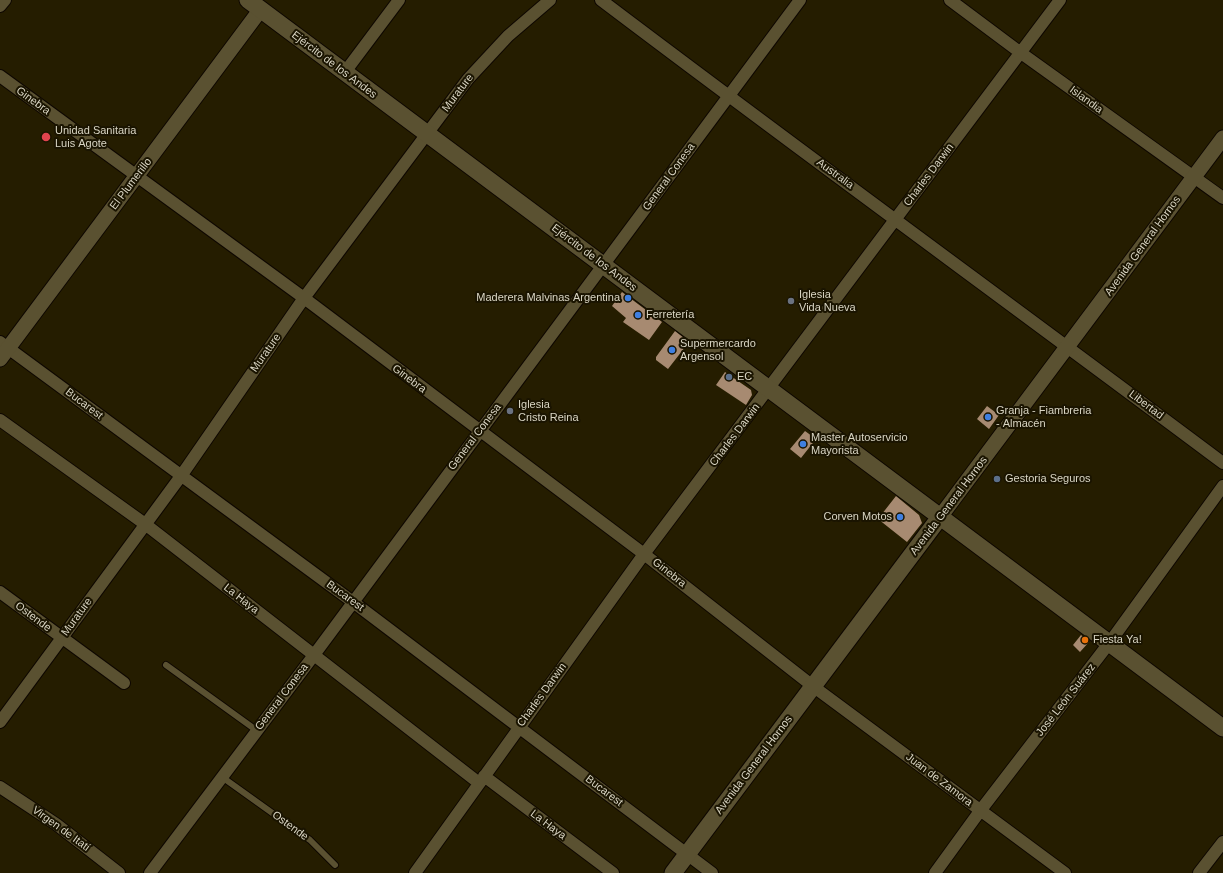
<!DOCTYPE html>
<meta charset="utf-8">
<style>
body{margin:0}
canvas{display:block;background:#251d00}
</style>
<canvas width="1223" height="873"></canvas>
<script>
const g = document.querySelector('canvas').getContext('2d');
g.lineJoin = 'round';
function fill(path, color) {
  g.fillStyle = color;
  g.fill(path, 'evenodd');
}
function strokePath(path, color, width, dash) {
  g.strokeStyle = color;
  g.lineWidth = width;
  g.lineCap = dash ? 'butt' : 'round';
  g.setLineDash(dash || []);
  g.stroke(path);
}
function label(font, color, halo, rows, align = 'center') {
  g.font = font + ' Arial,sans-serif';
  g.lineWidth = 4;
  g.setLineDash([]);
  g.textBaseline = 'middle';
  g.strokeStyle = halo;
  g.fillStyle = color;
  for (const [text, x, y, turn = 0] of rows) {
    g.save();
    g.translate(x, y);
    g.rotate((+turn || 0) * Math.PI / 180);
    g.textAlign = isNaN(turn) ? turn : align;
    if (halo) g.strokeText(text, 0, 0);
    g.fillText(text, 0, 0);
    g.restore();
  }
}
fill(new Path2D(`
 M622,292L662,322L649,340L623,322L626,318L612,306Z
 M675,331L689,342L668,369L656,360V357Z
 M725,372L751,390L752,395L746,405L716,385Z
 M987,406L999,415L989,429L977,419Z
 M805,431L816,439L801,458L790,449Z
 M896,496L919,515L922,523L907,542L878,519Z
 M1081,635L1089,642L1080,652L1073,645Z`), '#a78a71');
const service = new Path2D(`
 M166,665L256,730
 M222,777L310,840L335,865`);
const minor = new Path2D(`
 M601,0C807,156 1016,308 1223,463
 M950,0L1021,53L1223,198
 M0,6L5,0
 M345,72L399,0
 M0,76L304,298L644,554L814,687L1065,873
 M0,342L353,602L712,873
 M0,420L145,524L479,783
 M0,592L124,683
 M0,722L181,476L304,298L468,79L508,36L550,0
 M484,776L613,873
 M0,787L56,824L119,873
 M150,873L314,655L800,0
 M415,873L644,554L1060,0
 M935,873L980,811L1110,642L1223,486
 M1199,873L1223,842`);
const tertiary = new Path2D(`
 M0,359L261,9
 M940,517L1223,138`);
const secondary = new Path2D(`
 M248,0L1223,728
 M673,873L940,517`);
strokePath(service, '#0e0700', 8);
strokePath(minor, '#0e0700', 14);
strokePath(tertiary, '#0e0700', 17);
strokePath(secondary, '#0e0700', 19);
strokePath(service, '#5a5131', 6);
strokePath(minor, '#5a5131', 12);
strokePath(tertiary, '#5a5131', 15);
strokePath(secondary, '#5a5131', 17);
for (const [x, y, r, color] of [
 [46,137,5,"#e0444e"],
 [628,298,4,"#3f7fe0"],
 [791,301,4,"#6b7280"],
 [638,315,4,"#3f7fe0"],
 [672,350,4,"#3f7fe0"],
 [729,377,4,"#5c6f8a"],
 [510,411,4,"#6b7280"],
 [988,417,4,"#3f7fe0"],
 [803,444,4,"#3f7fe0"],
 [997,479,4,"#5c6f8a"],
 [900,517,4,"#3f7fe0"],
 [1085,640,4,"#e8710a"]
]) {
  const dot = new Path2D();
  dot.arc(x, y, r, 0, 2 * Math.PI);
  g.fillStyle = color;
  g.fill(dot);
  strokePath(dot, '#1a1400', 1.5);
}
label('11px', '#d9d5c3', '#1a1400', [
 ["Ejército de los Andes",334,65,37],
 ["Murature",458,93,-53],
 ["Islandia",1086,100,36],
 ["Ginebra",33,101,36],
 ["Australia",835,174,36],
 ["Charles Darwin",929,175,-53],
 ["General Conesa",669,177,-54],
 ["El Plumerillo",131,184,-53],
 ["Avenida General Hornos",1143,246,-54],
 ["Ejército de los Andes",594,258,37],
 ["Murature",266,353,-55],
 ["Ginebra",409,379,37],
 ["Bucarest",84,404,37],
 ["Libertad",1146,405,37],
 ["Charles Darwin",735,435,-53],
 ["General Conesa",475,437,-53],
 ["Avenida General Hornos",949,506,-53],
 ["Ginebra",669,573,38],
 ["Bucarest",345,596,36],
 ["La Haya",241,599,38],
 ["Ostende",33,617,37],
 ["Murature",77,617,-54],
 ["Charles Darwin",542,695,-54],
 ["General Conesa",282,697,-53],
 ["José León Suárez",1066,700,-52],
 ["Avenida General Hornos",754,765,-53],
 ["Juan de Zamora",939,780,37],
 ["Bucarest",604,791,37],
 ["La Haya",548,825,37],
 ["Ostende",290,826,36],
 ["Virgen de Itatí",61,829,36]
]);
label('11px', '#d9d5c3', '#1a1400', [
 ["Unidad Sanitaria",55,131],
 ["Luis Agote",55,144],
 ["Iglesia",799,295],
 ["Vida Nueva",799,308],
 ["Maderera Malvinas Argentina",620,298,"right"],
 ["Ferretería",646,315],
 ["Supermercardo",680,344],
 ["Argensol",680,357],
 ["EC",737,377],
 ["Iglesia",518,405],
 ["Cristo Reina",518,418],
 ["Granja - Fiambreria",996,411],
 ["- Almacén",996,424],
 ["Master Autoservicio",811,438],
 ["Mayorista",811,451],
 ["Gestoria Seguros",1005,479],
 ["Corven Motos",892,517,"right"],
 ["Fiesta Ya!",1093,640]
], 'left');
</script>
